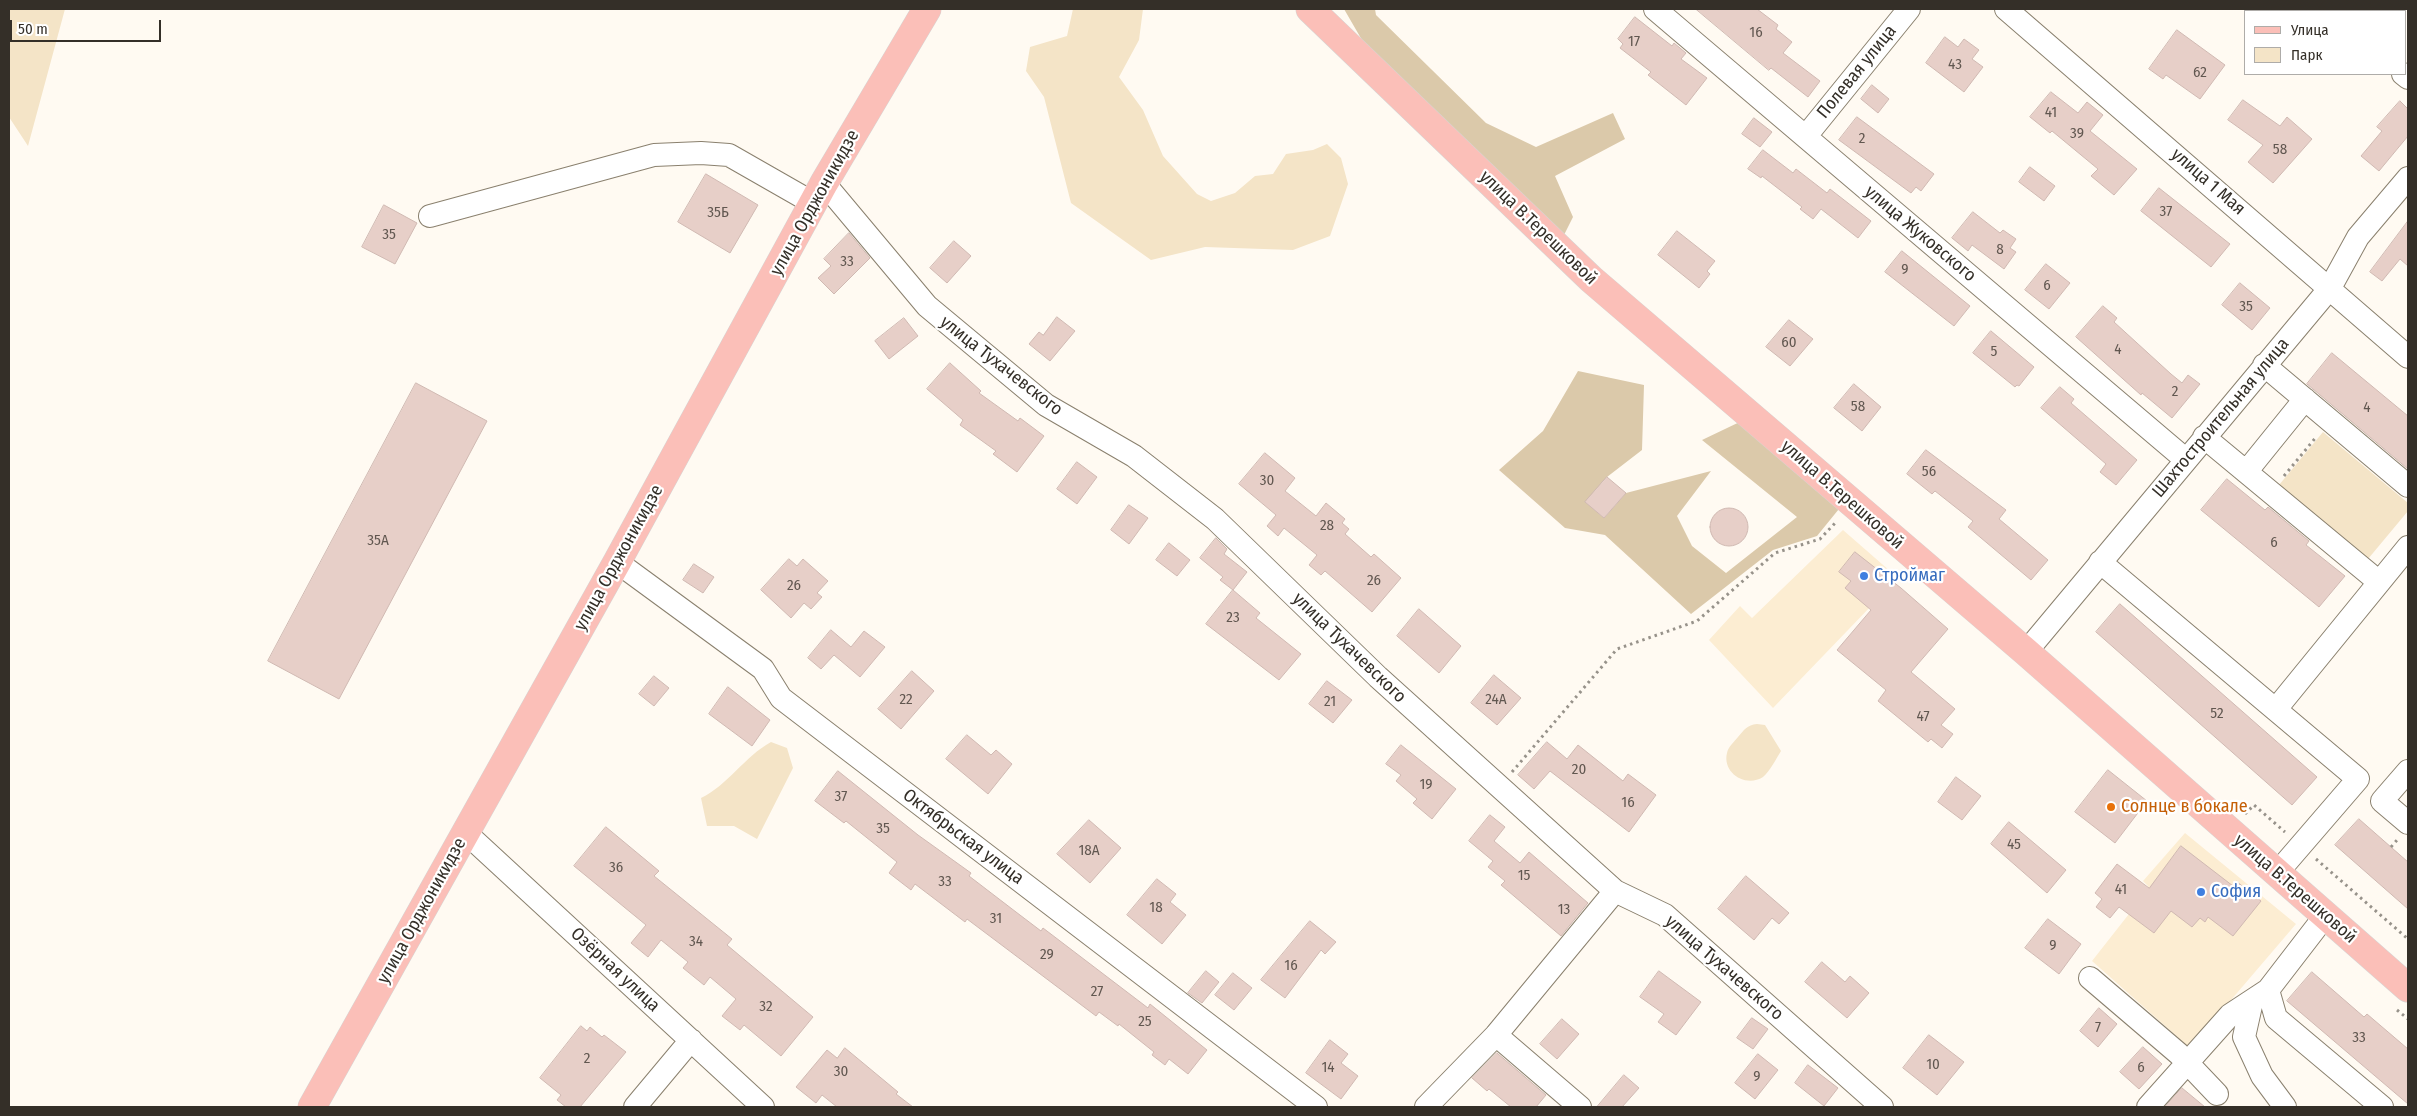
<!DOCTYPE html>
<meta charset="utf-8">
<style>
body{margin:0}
#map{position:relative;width:2417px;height:1116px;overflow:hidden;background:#fffaf2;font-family:"Fira Sans Condensed",sans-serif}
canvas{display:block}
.frame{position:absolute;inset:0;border:10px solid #342f28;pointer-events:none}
.legend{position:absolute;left:2244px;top:10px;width:162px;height:65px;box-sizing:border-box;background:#fff;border:1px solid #aeaca9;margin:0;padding:6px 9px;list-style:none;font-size:15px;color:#342f28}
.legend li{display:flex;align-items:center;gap:10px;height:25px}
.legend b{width:25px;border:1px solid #aeaca9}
.scale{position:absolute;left:10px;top:20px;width:151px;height:22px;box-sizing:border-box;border:2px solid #342f28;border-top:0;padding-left:6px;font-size:15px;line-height:18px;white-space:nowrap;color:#342f28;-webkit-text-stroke:4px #fff;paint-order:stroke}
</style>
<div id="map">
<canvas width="2417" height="1116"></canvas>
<div class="frame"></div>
<ul class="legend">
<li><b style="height:6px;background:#fbbfb8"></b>Улица</li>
<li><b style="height:14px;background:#f4e4c7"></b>Парк</li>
</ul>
<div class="scale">50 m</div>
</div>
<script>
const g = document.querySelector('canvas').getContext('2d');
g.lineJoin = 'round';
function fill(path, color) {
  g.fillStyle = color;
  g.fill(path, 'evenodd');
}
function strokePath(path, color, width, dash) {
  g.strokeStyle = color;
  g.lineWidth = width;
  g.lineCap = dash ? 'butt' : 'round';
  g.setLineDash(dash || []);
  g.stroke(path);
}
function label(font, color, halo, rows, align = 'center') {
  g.font = font + ' "Fira Sans Condensed",sans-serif';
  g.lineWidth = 4.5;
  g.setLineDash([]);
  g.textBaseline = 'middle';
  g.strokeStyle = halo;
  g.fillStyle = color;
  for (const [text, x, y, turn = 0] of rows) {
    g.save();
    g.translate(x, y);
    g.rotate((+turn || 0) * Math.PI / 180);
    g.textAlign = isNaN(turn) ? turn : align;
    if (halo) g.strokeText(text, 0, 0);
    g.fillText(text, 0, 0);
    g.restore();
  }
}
fill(new Path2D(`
 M1843,530L1898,578L1773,708L1709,640L1740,606L1752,618Z
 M2185,833L2296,924L2190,1048L2092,961L2147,891L2148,886L2143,881Z`), '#fcedd2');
fill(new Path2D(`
 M9,9H65L28,146L9,117Z
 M1073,9H1143L1139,40L1119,77L1143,110L1163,156L1197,194L1211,201L1235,193L1255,176L1273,174L1286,154L1313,150L1327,144L1341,158L1348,184L1330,236L1293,250L1205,247L1151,260L1071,203L1044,97L1026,71L1030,47L1067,36Z
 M2323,432L2408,503V511L2368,559L2279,485Z
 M1757,724L1765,725L1781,751C1776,759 1770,771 1763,777C1746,788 1722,773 1727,753C1728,747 1735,741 1738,737C1744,730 1747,725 1757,724Z
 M771,742L787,748L793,768L757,839L734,826H707L701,798C728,785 744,757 771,742Z`), '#f4e4c7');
fill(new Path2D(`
 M1344,9H1375L1376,15L1486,123L1536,147L1613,113L1625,139L1555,176L1573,217L1563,237L1366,47Z
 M1578,371L1644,385L1642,450L1607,477L1586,502L1604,518L1626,493L1711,471L1677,516L1692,546L1726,573L1797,517L1702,440L1748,418L1843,504L1817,536L1773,550L1691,614L1605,535L1565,528L1499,470L1543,431Z`), '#dbc9aa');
const building = new Path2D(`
 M1696,9H1757L1778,25L1776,29L1792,42L1783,53L1820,81L1808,97L1771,68L1769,70Z
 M1635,17L1672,46L1674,43L1686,53L1681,59L1707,78L1686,105L1648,75L1651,72L1620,48L1623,44L1618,39Z
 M2177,30L2225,65L2200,99L2166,75L2163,79L2149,69Z
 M1945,37L1958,47L1964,39L1979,50L1972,59L1983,67L1964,92L1926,63Z
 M1872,85L1889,99L1878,113L1861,99Z
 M2051,92L2078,113L2087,102L2103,115L2090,131L2137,169L2114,195L2091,176L2098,169L2052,131L2050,133L2030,117Z
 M2243,100L2280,126L2287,117L2312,139L2273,183L2248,162L2263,145L2228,120Z
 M2400,101L2408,109V136L2379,171L2361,156L2382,131L2377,127Z
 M1857,117L1934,174L1921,191L1916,187L1911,193L1839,140Z
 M1754,118L1772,132L1760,147L1742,134Z
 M1763,150L1793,173L1796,169L1827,193L1830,189L1871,221L1858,238L1821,209L1813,219L1800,209L1802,207L1762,176L1761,178L1748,169Z
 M2030,167L2055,186L2044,201L2019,182Z
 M706,174L758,205L730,253L678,222Z
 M2159,188L2230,244L2211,267L2141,211Z
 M384,205L417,223L395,264L362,247Z
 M1973,212L2000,233L2003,230L2016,239L2010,248L2016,252L2004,269L1972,245L1968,251L1952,238Z
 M2408,221V266L2400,259L2382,281L2370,272Z
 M1677,231L1715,261L1707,271L1710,274L1699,288L1658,255Z
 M849,233L870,258L834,294L818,278L831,266L824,259Z
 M954,241L971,256L947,283L930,268Z
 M1902,251L1970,306L1954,326L1885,272Z
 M2046,264L2070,283L2049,309L2025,290Z
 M2240,283L2270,308L2252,330L2222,305Z
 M2103,306L2117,318L2114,322L2171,374L2182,383L2188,375L2200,384L2172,418L2142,393L2141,395L2076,337Z
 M1057,317L1075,331L1050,361L1029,344L1039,332L1043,335Z
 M904,318L918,336L889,359L875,341Z
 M1789,320L1813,339L1790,366L1766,347Z
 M1991,331L2034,367L2019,386L2017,385L2015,387L1973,353Z
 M2332,353L2408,416V469L2307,384Z
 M950,363L981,391L979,393L1018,421L1020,418L1044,436L1017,472L993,454L996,451L960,425L963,420L927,389Z
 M416,383L487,421L339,699L268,661Z
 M1854,384L1881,407L1862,431L1834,408Z
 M2060,387L2074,399L2071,403L2137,460L2116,485L2100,472L2106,464L2041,408Z
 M1926,450L2006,510L1999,519L2048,560L2031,580L1968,527L1973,521L1935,491L1932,494L1907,474Z
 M1265,453L1295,478L1285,491L1316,516L1326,503L1345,519L1342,523L1349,529L1345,534L1371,557L1374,554L1401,578L1372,612L1325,571L1321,575L1309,565L1317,555L1284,528L1278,536L1267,526L1276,515L1239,484Z
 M1077,462L1097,477L1077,504L1057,489Z
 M1607,477L1626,493L1604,518L1585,502Z
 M2227,479L2265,510L2268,507L2309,541L2306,545L2345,576L2319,607L2201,510Z
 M1129,505L1148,518L1129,544L1111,530Z
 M1710 527a19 19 0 1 1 38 0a19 19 0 1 1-38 0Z
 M1216,538L1227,549L1224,554L1247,572L1233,590L1220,580L1223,577L1200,558Z
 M1169,543L1190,560L1177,576L1156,560Z
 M1855,552L1901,588L1948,629L1911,672L1955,709L1941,725L1953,734L1942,748L1931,739L1928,742L1878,701L1886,690L1837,650L1871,610L1845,588L1851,581L1839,572Z
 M789,559L797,566L803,559L828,581L817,593L822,597L811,609L804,603L791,618L761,590Z
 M694,564L714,577L703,593L683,580Z
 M1233,590L1260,613L1256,618L1301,654L1279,680L1206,624Z
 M2120,604L2317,777L2292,805L2096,632Z
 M1419,609L1461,646L1439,673L1397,636Z
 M831,630L851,647L864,631L885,647L860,677L834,655L821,669L808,658Z
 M912,671L934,691L901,729L878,709Z
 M1494,675L1521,698L1497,725L1471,703Z
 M654,676L669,688L654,706L639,694Z
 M1327,681L1352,700L1333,723L1309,704Z
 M728,687L770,720L752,746L709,714Z
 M967,735L991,755L996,750L1012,764L988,794L946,759Z
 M1547,742L1567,759L1578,745L1623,781L1628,774L1656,795L1629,832L1550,771L1534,789L1518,775Z
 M1401,745L1456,789L1432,819L1413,803L1417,799L1396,781L1401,775L1386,764Z
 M2108,770L2147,801L2115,843L2075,812Z
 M838,771L918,835L971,873L969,876L1016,912L1041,931L1043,928L1148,1008L1150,1004L1207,1050L1188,1074L1169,1059L1165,1065L1152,1055L1154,1052L1119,1024L1118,1026L1099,1012L1096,1016L967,919L965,922L915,884L911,890L889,873L897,862L846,821L844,823L815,801Z
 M1956,777L1981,796L1962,820L1938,802Z
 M1490,815L1505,827L1494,841L1520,863L1529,852L1588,903L1561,936L1501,885L1505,881L1488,867L1493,861L1469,841Z
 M2359,819L2408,862V909L2335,845Z
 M1089,820L1121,848L1090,883L1057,854Z
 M2009,822L2066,870L2047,893L1991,844Z
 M606,827L659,871L654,876L732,939L727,945L813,1017L781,1056L744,1025L740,1030L722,1016L736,999L710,977L704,985L683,968L688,962L661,940L648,957L631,943L646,925L574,866Z
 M2181,846L2233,886L2236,881L2261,901L2233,936L2208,917L2205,922L2200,918L2192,927L2171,911L2154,933L2119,907L2110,918L2096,907L2102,899L2095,893L2117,864L2149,888Z
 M1746,876L1789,913L1779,924L1772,918L1754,940L1718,909Z
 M1157,879L1176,894L1170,902L1186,915L1162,944L1127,915Z
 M2048,919L2081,944L2059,974L2025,948Z
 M1310,921L1336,942L1325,954L1321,950L1285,998L1261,980Z
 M1822,962L1845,982L1850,976L1869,993L1847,1018L1805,982Z
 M1206,971L1219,982L1202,1003L1188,993Z
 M1659,971L1701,1002L1676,1035L1658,1022L1664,1014L1640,997Z
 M2312,972L2364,1017L2367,1014L2408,1049V1104L2287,1001Z
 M1233,973L1252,988L1234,1010L1215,995Z
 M2099,1008L2117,1024L2098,1047L2080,1031Z
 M1752,1018L1768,1029L1753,1049L1737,1038Z
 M1562,1019L1579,1034L1557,1059L1540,1044Z
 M581,1026L587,1031L590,1027L602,1037L604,1035L626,1052L580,1107H566L557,1100L561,1095L540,1078Z
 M1929,1035L1964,1062L1937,1095L1903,1068Z
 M1330,1040L1348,1054L1341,1063L1358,1076L1341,1099L1306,1073Z
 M2143,1047L2162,1064L2139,1089L2120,1072Z
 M845,1048L898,1092L896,1094L913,1107H837L822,1095L816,1103L796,1087L827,1050L837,1058Z
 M1497,1053L1546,1095L1536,1107H1511L1489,1089L1487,1091L1472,1078Z
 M1758,1054L1778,1070L1755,1099L1735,1083Z
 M1808,1065L1838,1088L1824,1106L1795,1083Z
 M1624,1075L1639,1088L1622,1107H1597Z
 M2182,1088L2205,1107H2165Z`);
fill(building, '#e7cfc8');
strokePath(building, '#d0b9b2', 1);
const minor = new Path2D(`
 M1655,9L2185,459
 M2006,9L2408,357
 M2323,9L2326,11
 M2403,74L2408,78
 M1806,136L1909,9
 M824,183L927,306L1046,405L1134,456L1215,519L1378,677L1615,891L1665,915L1882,1107
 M430,216L654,155L701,153L729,155L813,203
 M2264,365L2408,486
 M2204,437L2379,582
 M2246,472L2305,399
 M617,562L763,669L781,698L1316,1107
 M2100,562L2358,779L2277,873
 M2026,652L2330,288L2358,237L2408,178
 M2276,709L2408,547
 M2408,771L2382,801L2408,823
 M466,833L763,1107
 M2090,978L2179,1054L2217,1094
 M2268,990L2276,1018L2382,1107
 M2252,1001L2244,1037L2262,1076L2285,1107
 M1496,1035L1580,1107
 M635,1107L691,1040
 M1426,1107L1496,1035L1615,891
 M2148,1107L2230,1015L2268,990L2325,916`);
const major = new Path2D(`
 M1310,9L1591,279L2026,652L2408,988
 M312,1107L617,562L824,183L927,9`);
strokePath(minor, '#8a806e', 24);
strokePath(major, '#d6d5d4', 29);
strokePath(new Path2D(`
 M2284,476L2317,436
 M1512,772L1617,649L1697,621L1775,553L1820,539L1837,521
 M2245,814L2254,805L2285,832
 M2391,847L2397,840
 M2316,859L2408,939
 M2397,1010L2408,1019`), '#97928a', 3, [2.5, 4]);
strokePath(minor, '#fff', 22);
strokePath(major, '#fbbfb8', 28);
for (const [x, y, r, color] of [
 [1864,576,5,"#3f7fe0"],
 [2111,807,5,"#e8710a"],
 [2201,892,5,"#3f7fe0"]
]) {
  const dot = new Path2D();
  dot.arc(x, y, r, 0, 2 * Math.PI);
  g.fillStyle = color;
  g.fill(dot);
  strokePath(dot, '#fff', 2);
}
label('15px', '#615750', null, [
 ["16",1756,33],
 ["17",1634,42],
 ["43",1955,65],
 ["62",2200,73],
 ["41",2051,113],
 ["39",2077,134],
 ["2",1862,139],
 ["58",2280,150],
 ["37",2166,212],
 ["35Б",718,213],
 ["35",389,235],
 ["8",2000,250],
 ["33",847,262],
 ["9",1905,270],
 ["6",2047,286],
 ["35",2246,307],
 ["60",1789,343],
 ["4",2118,350],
 ["5",1994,352],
 ["2",2175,392],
 ["58",1858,407],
 ["4",2367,408],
 ["56",1929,472],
 ["30",1267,481],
 ["28",1327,526],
 ["35А",378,541],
 ["6",2274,543],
 ["26",1374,581],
 ["26",794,586],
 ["23",1233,618],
 ["22",906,700],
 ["24А",1496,700],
 ["21",1330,702],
 ["52",2217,714],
 ["47",1923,717],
 ["20",1579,770],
 ["19",1426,785],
 ["37",841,797],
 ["16",1628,803],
 ["35",883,829],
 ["45",2014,845],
 ["18А",1089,851],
 ["36",616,868],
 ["15",1524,876],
 ["33",945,882],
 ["41",2121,890],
 ["18",1156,908],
 ["13",1564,910],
 ["31",996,919],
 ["34",696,942],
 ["9",2053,946],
 ["29",1047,955],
 ["16",1291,966],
 ["27",1097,992],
 ["32",766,1007],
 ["25",1145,1022],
 ["7",2098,1028],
 ["33",2359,1038],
 ["2",587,1059],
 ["10",1933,1065],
 ["14",1328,1068],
 ["6",2141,1068],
 ["30",841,1072],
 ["9",1757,1077]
]);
label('18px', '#342f28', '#fff', [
 ["Полевая улица",1857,72,-51],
 ["улица 1 Мая",2208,182,41],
 ["улица Орджоникидзе",815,203,-61],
 ["улица В.Терешковой",1538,228,44],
 ["улица Жуковского",1920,234,40],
 ["улица Тухачевского",1001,366,38],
 ["Шахтостроительная улица",2221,418,-50],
 ["улица В.Терешковой",1842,495,41],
 ["улица Орджоникидзе",619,558,-61],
 ["улица Тухачевского",1349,648,44],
 ["Октябрьская улица",963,837,37],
 ["улица В.Терешковой",2295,889,41],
 ["улица Орджоникидзе",422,911,-61],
 ["улица Тухачевского",1724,968,41],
 ["Озёрная улица",615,970,43]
]);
label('18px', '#366cbe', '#fff', [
 ["Строймаг",1874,576],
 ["София",2211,892]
], 'left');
label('18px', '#c56008', '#fff', [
 ["Солнце в бокале",2121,807]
], 'left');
</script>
